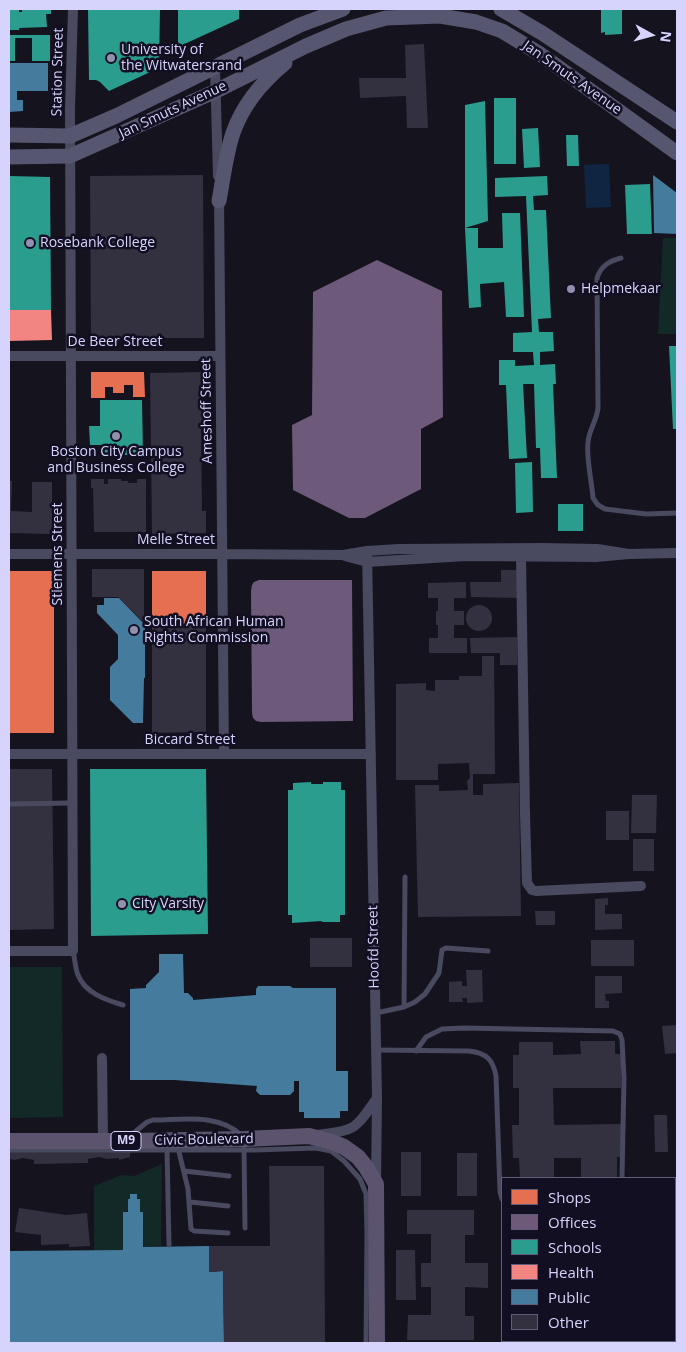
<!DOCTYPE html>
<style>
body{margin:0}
#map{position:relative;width:686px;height:1352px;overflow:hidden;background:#15131e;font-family:"Open Sans",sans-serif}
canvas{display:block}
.frame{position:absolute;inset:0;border:10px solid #d6d3fd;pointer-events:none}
.legend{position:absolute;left:501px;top:1177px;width:175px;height:165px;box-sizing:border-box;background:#120f22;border:1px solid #605d7a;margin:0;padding:6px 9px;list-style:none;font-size:15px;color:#d6d3fd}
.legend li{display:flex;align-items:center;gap:10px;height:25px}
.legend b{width:25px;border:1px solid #605d7a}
.north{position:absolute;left:626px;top:10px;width:50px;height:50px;-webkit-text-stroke:4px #120f22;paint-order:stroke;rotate:97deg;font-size:14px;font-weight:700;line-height:20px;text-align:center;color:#d6d3fd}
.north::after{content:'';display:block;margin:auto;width:18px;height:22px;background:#d6d3fd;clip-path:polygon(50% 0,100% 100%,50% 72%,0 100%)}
</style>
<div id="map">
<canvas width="686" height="1352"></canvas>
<div class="frame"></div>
<ul class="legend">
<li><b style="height:14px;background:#e76f51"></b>Shops</li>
<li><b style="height:14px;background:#6d597a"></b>Offices</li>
<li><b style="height:14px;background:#2a9d8f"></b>Schools</li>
<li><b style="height:14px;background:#f28482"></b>Health</li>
<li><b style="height:14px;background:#457b9d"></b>Public</li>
<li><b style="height:14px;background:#333140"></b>Other</li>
</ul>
<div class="north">N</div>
</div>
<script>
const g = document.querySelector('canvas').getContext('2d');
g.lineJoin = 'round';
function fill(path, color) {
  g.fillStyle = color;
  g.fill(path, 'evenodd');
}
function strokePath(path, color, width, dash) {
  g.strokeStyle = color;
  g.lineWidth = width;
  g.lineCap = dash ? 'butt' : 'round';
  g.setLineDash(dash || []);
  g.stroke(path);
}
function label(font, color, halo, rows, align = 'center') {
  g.font = font + ' "Open Sans",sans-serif';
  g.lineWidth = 5;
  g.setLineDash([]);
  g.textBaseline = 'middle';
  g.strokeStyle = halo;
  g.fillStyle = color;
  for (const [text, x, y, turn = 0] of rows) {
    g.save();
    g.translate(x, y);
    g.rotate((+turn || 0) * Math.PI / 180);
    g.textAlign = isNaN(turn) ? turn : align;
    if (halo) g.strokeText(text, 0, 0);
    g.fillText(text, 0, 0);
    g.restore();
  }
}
fill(new Path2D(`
 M663,238H677V334H658Z
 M9,967H62L63,1117L9,1118Z
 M162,1164L161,1246L144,1247L143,1212H140V1199L137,1198V1194H130V1199H128V1211L123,1212V1250H94V1186L122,1175L134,1176Z`), '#132928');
fill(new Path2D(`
 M609,164L611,207L586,208L584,165Z`), '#102541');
fill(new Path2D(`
 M91,372H144L145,397H133V385H124V393H113V387H105V398H91Z
 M9,571H54V733H9Z
 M152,571H206V624L152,625Z`), '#e76f51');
fill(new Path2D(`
 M377,260L442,291L443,417L421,429V489L365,518H349L293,490L292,425L312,415L313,292Z
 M259,580H352L353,721L261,722L256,721L253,718L252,713L251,591L252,585L254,582Z`), '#6d597a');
fill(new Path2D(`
 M9,9H19V12H22V9H51V14H46L47,27L19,28V30H9Z
 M88,9H160L159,68L109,91L100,82L96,80H89Z
 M178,9H239V19L178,47Z
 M601,9H622V34L605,35V32L601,33Z
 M9,35H50V61H32V38H15V61H9Z
 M494,98H516V164H494Z
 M485,101L488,221L465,228V105Z
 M538,128L540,167L524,168L522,129Z
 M566,135H578L579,166H567Z
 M9,176L50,177L51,310H9Z
 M547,176L548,195L533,196L534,210H546L551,318L538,319L539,332H553L554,351L540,352V365L555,364L556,384H553L557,478H541L540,448H536L534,384H523L527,458L509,459L506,385H499V360H515V366L534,365L533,352H513V333L532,332L526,196L495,197V178Z
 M650,184L652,234H627L625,185Z
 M502,213H520L524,317H506L504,282L480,284L481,307L469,308L465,228H478V248H503Z
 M669,346H677V429H673Z
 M100,400H142L143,455H101V445H90L89,426H100Z
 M532,462L533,512L516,513L515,463Z
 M558,504H583V531H558Z
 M90,769H206L208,934L91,936Z
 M311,782V784H323V782H341V790H345V915H340V922H322V921L292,923V915H288V790H293V783Z`), '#2a9d8f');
fill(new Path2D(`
 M9,310H51L52,340L9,341Z`), '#f28482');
fill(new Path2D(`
 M9,63H48V91H17V100H23V111L9,112Z
 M653,175L677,193V234L654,233Z
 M104,598H119L145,625V678H144L143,723H133L110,700V667L118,659V635L97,613V605H104Z
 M159,954H183L184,993H188L193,998V1000L256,995V989L258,986H290L293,988H336V1071H348V1111H340V1118H304V1112H299V1081H294V1091L290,1095H260L256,1091L257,1086L174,1080H130V989L146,988V985L159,972Z
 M130,1194H137V1199H140V1212H143V1247L209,1246V1272L223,1271L224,1343H9V1251L123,1250V1212H128V1199H130Z`), '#457b9d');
fill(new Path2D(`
 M424,44L428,128H407L406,96L360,98L359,78H406L405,45Z
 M203,175L204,338H91L90,176Z
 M205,372L206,420H201L202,511H206V533L152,534L150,373Z
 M91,479H104V484H108V479H121V481H128V483H137V479H146V532H94L93,488H91Z
 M9,481H12L11,511L32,512V482H52V534L9,533Z
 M92,569H144V623L118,597H92Z
 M501,570H518V598L471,597L470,582H501Z
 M466,582V598H454V611H464V625H454V638H467V653H429V638H438V625H436V611H438V598H428V583Z
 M466 618a13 13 0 1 1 26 0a13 13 0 1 1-26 0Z
 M206,624V732L152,733V625Z
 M517,637V665H500V653H471L470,638Z
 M482,656H494L495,774H473V795H483V784L519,783L521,916L418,917L415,785H439V791L468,790L467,781L470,778L469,763L438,764V780H396V684L426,683V690L435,691V680H459V676H482Z
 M9,769H52L54,929L9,930Z
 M632,795H657L656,833H631Z
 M606,811H629V840H606Z
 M633,839H654V871H633Z
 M608,898V905H605V914H622V929L595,930V899Z
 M535,911H555V925H536Z
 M310,938H352V967H310Z
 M591,940H634V966H591Z
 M466,970H482L483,1002L467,1003V998H462L463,1002H449V982L462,981V986H467Z
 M595,976H622V993L605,994L606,1001H609V1008H595Z
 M677,1025V1053L665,1054L662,1026Z
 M580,1041H615V1054H621V1088H553L554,1125L621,1124V1157H617V1178H581V1158H554V1178H520L519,1158H513L512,1125H519V1088H513V1055H519V1042H553V1055L581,1054Z
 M654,1115H667L668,1152H655Z
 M9,1151H130V1157L119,1160V1158L107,1159L99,1157L88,1159V1163L34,1164V1160L23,1158L15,1160L9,1159Z
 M401,1152H421V1196H401Z
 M457,1153H477V1196H457Z
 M269,1166H324L325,1342L224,1343L223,1271L209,1272V1246H270Z
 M675,1186H677V1273H675Z
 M19,1208L66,1215L87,1213L90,1246L69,1247V1244L41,1245V1235L15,1232Z
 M407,1210H474V1235H465V1263H488V1288L465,1287V1316H474V1340H407L408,1315H431V1287H421V1263H431V1234H407Z
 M396,1250H415L416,1300H396Z`), '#333140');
strokePath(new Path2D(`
 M621,258C609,261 601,266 597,278L598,408C597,420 589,430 588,442C586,457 592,483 593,498L598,505L605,509L646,514L677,513
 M9,804L72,803
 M73,951C75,959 75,968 78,975C85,993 106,1000 123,1005
 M404,1007L405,877
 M376,1013L404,1007L415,1002L425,994L439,973L442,950L446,948L488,951
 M376,1050L469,1051C487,1053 493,1060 496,1076L500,1192L502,1199
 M416,1051L426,1037L442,1029L464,1028L613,1031L620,1034L622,1040L624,1078L622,1178
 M129,1137L147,1122L153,1120C183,1120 218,1113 241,1135
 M244,1147L245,1228
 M178,1148L188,1189L191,1229L194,1231L228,1233
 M167,1149L169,1245
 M9,1150H255L316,1148L331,1151L344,1161L360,1179L366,1194L367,1234L366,1343
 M184,1171L229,1176
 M190,1202L228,1206`), '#49495f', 5);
strokePath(new Path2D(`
 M215,68L218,176
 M219,195L224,754
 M9,356H220
 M367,551L377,1098L376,1182
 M9,554H222L343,555L367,551L399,549L542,548L597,549L629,554
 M345,556L367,562L466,556L596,557L629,554L677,553
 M521,557L525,814L527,883L532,890L536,891L641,886
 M9,754H371
 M9,951H73L70,109L73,9
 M102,1058L103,1141
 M317,1135C329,1133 343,1133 353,1127C363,1121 370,1107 377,1098
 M675,1308L677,1303
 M659,1343L660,1341`), '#49495f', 10);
strokePath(new Path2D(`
 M501,9L542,33L677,122
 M9,135L70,136L116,116L300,25L343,9
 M9,157L70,156L216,91L306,46L346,29L386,18L440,16L476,22L502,31L540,54L677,153
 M219,201C223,179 226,154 233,133C243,104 262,82 285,63`), '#565670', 15);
strokePath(new Path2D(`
 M9,1141H130L244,1139L309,1136L332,1142L344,1147L358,1157L366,1167L376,1184L377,1343`), '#5c546f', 16);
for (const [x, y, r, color] of [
 [111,58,5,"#9290af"],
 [30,243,5,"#9290af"],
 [571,289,5,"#9290af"],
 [116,436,5,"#9290af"],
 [134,630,5,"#9290af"],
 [122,904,5,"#9290af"]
]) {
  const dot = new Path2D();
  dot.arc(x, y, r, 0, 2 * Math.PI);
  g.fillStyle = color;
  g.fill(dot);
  strokePath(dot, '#120f22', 2);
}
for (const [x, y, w] of [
 [126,1141,30]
]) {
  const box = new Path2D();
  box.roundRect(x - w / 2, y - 9.5, w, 19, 4);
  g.fillStyle = '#120f22';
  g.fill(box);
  strokePath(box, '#d6d3fd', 1);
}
label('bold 12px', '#d6d3fd', null, [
 ["M9",126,1141]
]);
label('14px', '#d6d3fd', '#120f22', [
 ["University of",121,50],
 ["the Witwatersrand",121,66],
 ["Rosebank College",40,243],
 ["Helpmekaar",581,289],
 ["Boston City Campus",116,452,"center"],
 ["and Business College",116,468,"center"],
 ["South African Human",144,622],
 ["Rights Commission",144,638],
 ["City Varsity",132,904]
], 'left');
label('14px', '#d6d3fd', '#120f22', [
 ["Station Street",58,72,-89],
 ["Jan Smuts Avenue",572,78,35],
 ["Jan Smuts Avenue",173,110,-25],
 ["De Beer Street",115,342],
 ["Ameshoff Street",207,411,-91],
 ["Melle Street",176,540],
 ["Stiemens Street",58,554,-90],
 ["Biccard Street",190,740],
 ["Hoofd Street",374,947,-91],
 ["Civic Boulevard",204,1140,-1]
]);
</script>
